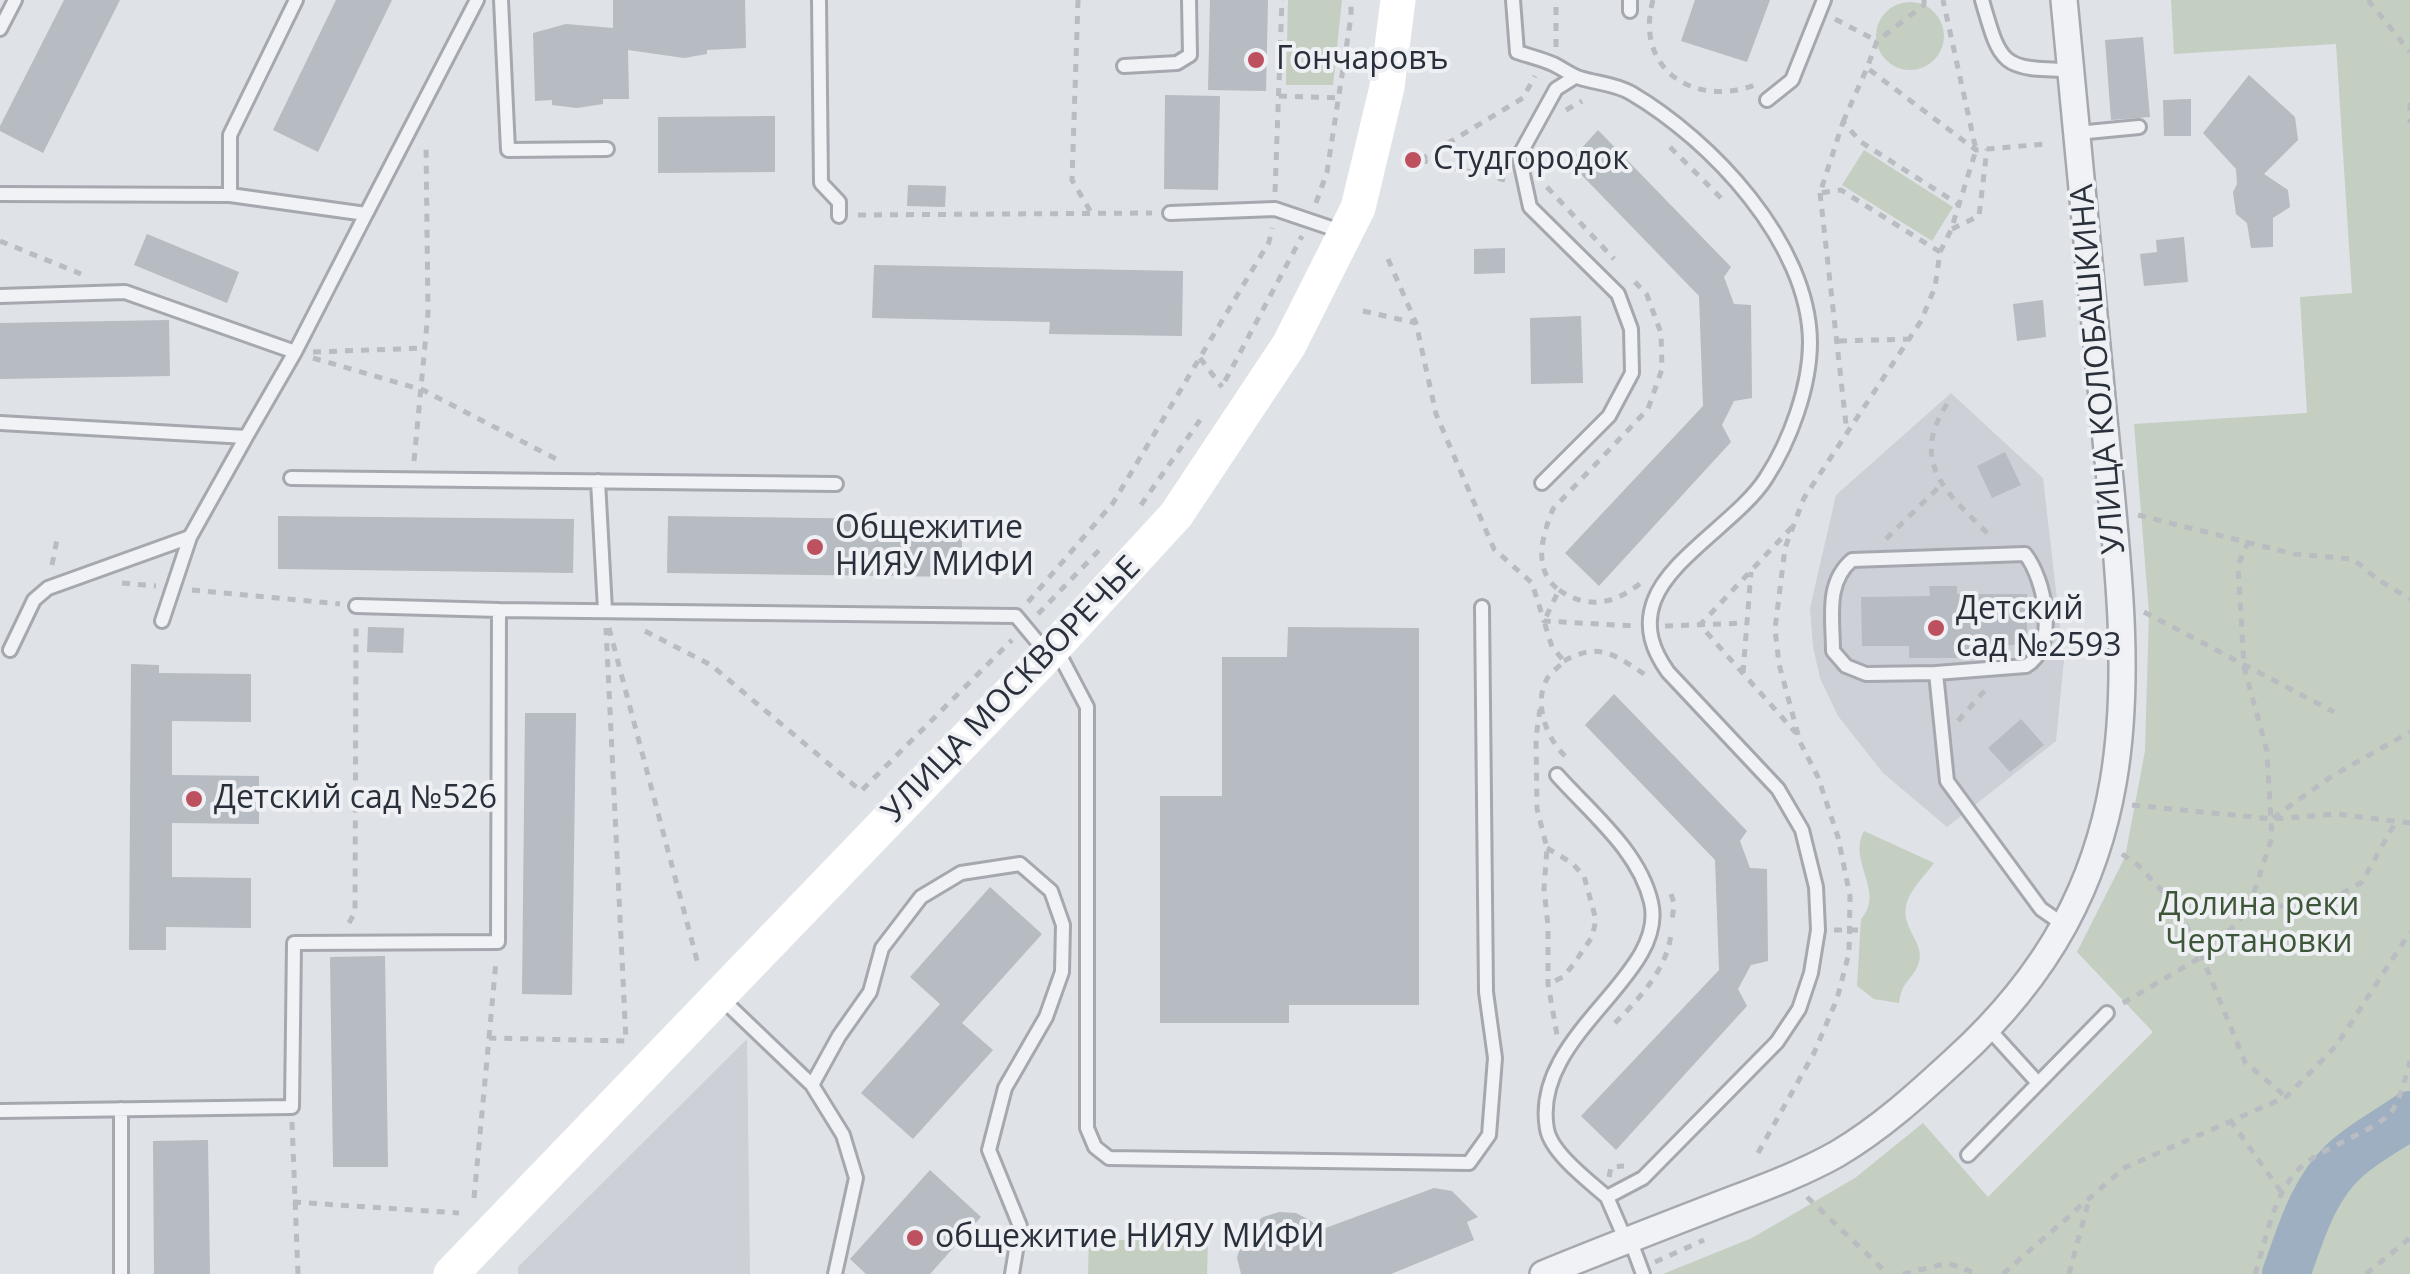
<!DOCTYPE html>
<meta charset="utf-8">
<style>
body{margin:0}
canvas{display:block;background:#dfe2e6}
</style>
<canvas width="2410" height="1274"></canvas>
<script>
const g = document.querySelector('canvas').getContext('2d');
g.lineJoin = 'round';
function fill(path, color) {
  g.fillStyle = color;
  g.fill(path, 'evenodd');
}
function strokePath(path, color, width, dash) {
  g.strokeStyle = color;
  g.lineWidth = width;
  g.lineCap = dash ? 'butt' : 'round';
  g.setLineDash(dash || []);
  g.stroke(path);
}
function label(font, color, halo, rows, align = 'center') {
  g.font = font + ' "Open Sans",sans-serif';
  g.lineWidth = 8;
  g.setLineDash([]);
  g.textBaseline = 'middle';
  g.strokeStyle = halo;
  g.fillStyle = color;
  for (const [text, x, y, turn = 0] of rows) {
    g.save();
    g.translate(x, y);
    g.rotate((+turn || 0) * Math.PI / 180);
    g.textAlign = isNaN(turn) ? turn : align;
    if (halo) g.strokeText(text, 0, 0);
    g.fillText(text, 0, 0);
    g.restore();
  }
}
fill(new Path2D(`
 M1951,393L2043,478L2064,660L2056,741L1947,827L1883,773L1838,716L1820,678L1813,647L1810,608L1836,495Z
 M747,1039L750,1274H518V1267Z`), '#cdd1d7');
fill(new Path2D(`
 M1288,0H1342L1333,85H1286Z
 M2171,0H2410V1274H1663L1752,1238L1855,1178L1923,1123L1988,1197L2153,1032L2077,952L2125,857L2145,751L2149,613L2134,424L2307,413L2300,297L2352,293L2336,44L2174,54Z
 M1876 36a34 34 0 1 1 68 0a34 34 0 1 1-68 0Z
 M1864,150L1953,207L1932,241L1842,185Z
 M1864,831L1934,863C1926,874 1911,889 1907,902C1899,928 1925,941 1919,962C1913,981 1902,979 1899,1003L1874,999L1857,986L1861,919C1886,892 1847,861 1864,831Z
 M1089,1239L1208,1242L1207,1274H1088Z`), '#c4cfc1');
strokePath(new Path2D(`
 M2286,1274C2301,1234 2312,1191 2344,1161C2363,1143 2389,1130 2410,1115`), '#9eafc2', 48);
fill(new Path2D(`
 M64,0H120L43,153L0,131V126Z
 M336,0H392L318,152L273,130Z
 M613,0H745L746,48L707,50V54L684,58L628,50L629,99H603V104L577,108L552,105V100L535,101L533,33L566,24L613,28Z
 M1210,0H1268L1266,91L1208,90Z
 M1695,0H1770L1747,62L1681,41Z
 M2143,37L2150,117L2111,120L2105,40Z
 M2249,75L2295,117L2298,140L2264,174L2288,190L2290,207L2273,218V247L2251,248L2247,223L2236,214L2233,192L2237,184L2236,169L2203,133Z
 M1165,95L1220,96L1218,190L1164,189Z
 M2191,99V136H2164L2163,100Z
 M775,116V172L658,173V117Z
 M1598,130L1731,267L1724,277L1734,304L1751,305L1752,398L1734,401L1722,425L1731,442L1599,586L1565,553L1703,406L1699,296L1569,162Z
 M908,185L946,186L945,207L907,206Z
 M147,234L239,272L227,303L134,265Z
 M2184,237L2188,282L2144,286L2140,254L2157,252L2156,240Z
 M1505,248V273L1474,274V249Z
 M874,265L1183,271L1182,336L1049,334L1050,322L872,318Z
 M2043,300L2046,337L2017,341L2013,304Z
 M1581,316L1583,383L1531,384L1530,318Z
 M169,320L170,376L0,379V323Z
 M2005,452L2021,485L1992,498L1977,466Z
 M278,516L574,519L573,573L278,569Z
 M668,516L962,520V577L667,573Z
 M1929,586H1957V594H2027V645H1981V658H1909V646H1862L1861,597L1930,596Z
 M368,627L404,628L403,653L367,652Z
 M1288,627L1419,628V1005H1289V1023H1160V796H1222V657H1287Z
 M131,664L159,665V673L251,674V722L172,721V775L259,776V824L172,823V877L251,878V928L166,927V950H129Z
 M1614,694L1747,831L1740,841L1750,868L1767,869L1768,961L1751,965L1738,989L1747,1006L1616,1150L1581,1116L1719,970L1715,860L1585,725Z
 M525,713H576L572,995L522,994Z
 M2021,719L2044,745L2010,772L1988,748Z
 M990,887L1042,934L962,1023L993,1050L913,1139L861,1093L940,1004L910,977Z
 M385,956L388,1167H333L330,957Z
 M208,1140L210,1274H154L153,1141Z
 M930,1170L981,1217L930,1274H866L850,1259Z
 M1434,1188L1452,1191L1478,1217L1467,1222L1474,1240L1391,1274H1241L1237,1258L1242,1240L1250,1227L1263,1217L1279,1212L1296,1213L1311,1221L1320,1230Z`), '#b7bbc2');
const lane = new Path2D(`
 M501,0L508,150L607,149
 M819,0L821,183L839,202V216
 M1513,0L1517,52C1529,56 1542,59 1553,64C1562,68 1570,75 1580,78C1596,83 1616,84 1631,93C1711,140 1809,243 1810,342C1810,387 1790,441 1766,478C1740,519 1670,557 1654,601C1644,628 1653,651 1668,672L1778,789L1802,830L1816,887L1818,930L1811,973L1799,1009L1777,1042L1643,1178L1607,1197L1626,1241
 M1982,0C2001,66 2001,69 2071,70
 M1630,11V0
 M0,29L15,0
 M1124,66L1177,63L1190,55L1189,0
 M1767,100L1792,80L1824,0
 M2077,133L2139,127
 M0,194L230,195L366,214L477,0
 M230,195V135L296,0
 M1170,213L1275,209L1343,232
 M0,296L125,292L295,352
 M0,423L246,437L295,352L366,214
 M291,478L836,484
 M598,481L605,610
 M1542,483L1609,416L1632,373L1631,329L1618,294L1530,207L1519,156L1556,89L1575,77
 M2025,554C2045,579 2059,647 2026,666L1936,673L1866,674L1846,666L1833,651C1833,618 1825,583 1852,560Z
 M356,606L499,610
 M162,621L190,537
 M1056,648L1087,707V1128L1095,1147L1109,1158L1469,1163L1489,1135L1495,1058L1486,992L1482,607
 M10,650L34,600L48,588L190,537L246,437
 M1936,673L1947,781L2041,909L2064,925
 M1557,775C1591,813 1639,851 1651,902C1669,976 1530,1035 1547,1129C1551,1153 1590,1182 1607,1197
 M720,997L812,1085
 M1989,1029L2038,1083
 M0,1111L292,1107L294,943L498,942L499,610L1016,616L1046,652
 M1968,1155L2107,1013
 M1630,1239L1643,1274
 M121,1274V1109
 M835,1274L856,1178L843,1135L812,1085L839,1036L870,992L882,948L921,897L961,873L1020,864L1051,891L1063,925L1062,972L1046,1017L1005,1088L989,1150L1020,1226L1012,1274`);
const street = new Path2D(`
 M1543,1274C1599,1251 1656,1229 1713,1207C1754,1191 1798,1176 1837,1154C1881,1128 1917,1095 1955,1060C2162,872 2128,670 2104,419C2091,280 2078,140 2064,0`);
strokePath(lane, '#a5a9af', 18);
strokePath(street, '#a5a9af', 30);
strokePath(new Path2D(`
 M1078,0L1072,180L1092,214
 M1653,0C1634,68 1693,108 1755,85
 M1924,0V5L1877,41L1867,68L1976,150L2045,144
 M2368,0L2410,52
 M1835,19L1877,41
 M1556,47V0
 M1279,96L1339,98
 M2410,103V123
 M1566,110L1582,101
 M1843,122L1867,68
 M1670,147L1722,199
 M1420,160L1523,98L1535,76
 M1420,160L1505,180
 M1547,187L1614,259
 M1275,192L1282,0
 M1820,193L1847,433
 M1316,203L1327,172L1351,17V0
 M858,215L1152,213
 M1952,229L1979,216L1987,149
 M0,241L81,274
 M1940,252L1841,190L1820,193L1843,122L1861,142L1958,204
 M1388,259L1416,323
 M1363,311L1416,323L1436,414L1494,549L1532,583L1544,621L1634,626
 M1839,341L1911,339
 M313,352L426,348
 M313,358L423,390L560,461
 M1200,358L1222,387
 M1225,381L1302,236
 M1947,404C1908,464 1949,494 1989,535
 M414,461L428,313L426,143
 M1141,505L1200,420
 M2138,515L2294,554L2353,559L2377,579L2410,599
 M1792,527L1700,625L1796,733
 M1886,539L1941,485
 M52,565L58,534
 M122,583L156,586
 M192,590L340,604
 M1559,590C1588,610 1615,604 1642,582
 M1028,602L1113,503L1269,242L1272,228
 M2144,612L2334,712
 M1038,614L1103,546
 M1665,626L1747,623
 M609,628L698,964
 M645,631L711,665L861,791L1012,640
 M1564,661C1600,641 1615,655 1647,676
 M1743,673L1751,572
 M1540,709L1536,737L1537,809L1547,848L1544,889L1548,926V984L1557,1035
 M1958,721L1987,688
 M1565,756C1547,739 1533,703 1547,679C1550,673 1559,667 1564,661L1552,647L1544,621L1559,590C1532,570 1542,536 1553,509L1648,409L1662,369L1661,333L1647,295L1635,282
 M2132,805L2273,819L2337,814L2410,823
 M2273,818L2332,776L2410,732
 M1547,848L1572,863L1584,876L1596,920L1592,937L1573,965L1563,977L1548,984
 M2122,854L2138,865L2177,907L2202,957L2245,1062L2286,1097
 M1671,894L1674,903L1672,922
 M2248,911L2334,898L2362,882L2396,821
 M349,923L355,912L356,626
 M1834,930H1861
 M2123,1003L2208,953L2248,911L2272,837L2267,751L2244,667L2238,565L2249,540
 M1615,1023C1639,999 1668,968 1671,933
 M489,1038L496,961
 M2230,1120L2282,1193
 M292,1122L298,1274
 M1758,1153L1814,1053L1837,999L1849,953L1850,896L1838,837L1818,777L1800,742L1779,664L1775,629L1785,548L1804,498L1921,321L1935,287L1940,252L1951,230L1976,150L1943,0
 M1609,1177L1611,1167L1624,1166
 M1807,1197L1888,1274
 M474,1198L489,1038L626,1041L606,628
 M293,1202L459,1213
 M1655,1262L1704,1240
 M1903,1274L1948,1263L1978,1274
 M2003,1274L2124,1168L2286,1097L2336,1046L2410,932
 M2069,1274L2089,1200
 M2255,1274C2266,1240 2273,1194 2300,1168C2321,1147 2379,1130 2392,1111C2402,1096 2405,1078 2410,1061
 M2366,1274L2410,1238`), '#b9bcc1', 5, [8, 8]);
strokePath(lane, '#f1f2f5', 12);
strokePath(street, '#f1f2f5', 25);
strokePath(new Path2D(`
 M451,1274L1048,654L1176,515L1289,345L1358,208L1387,87L1398,0`), '#fff', 35);
for (const [x, y, r, color] of [
 [1256,60,10,"#be515f"],
 [1413,160,10,"#be515f"],
 [815,547,10,"#be515f"],
 [1936,628,10,"#be515f"],
 [194,799,10,"#be515f"],
 [915,1238,10,"#be515f"]
]) {
  const dot = new Path2D();
  dot.arc(x, y, r, 0, 2 * Math.PI);
  g.fillStyle = color;
  g.fill(dot);
  strokePath(dot, '#eef0f4', 4);
}
label('32px', '#2a303b', '#eef0f4', [
 ["Гончаровъ",1276,60],
 ["Студгородок",1433,160],
 ["Общежитие",835,529],
 ["НИЯУ МИФИ",835,566],
 ["Детский",1956,610],
 ["сад №2593",1956,647],
 ["Детский сад №526",214,799],
 ["общежитие НИЯУ МИФИ",935,1238]
], 'left');
label('32px', '#2a303b', '#eef0f4', [
 ["УЛИЦА КОЛОБАШКИНА",2099,369,-95],
 ["УЛИЦА МОСКВОРЕЧЬЕ",1012,690,-46]
]);
label('32px', '#3d5638', '#eef0f4', [
 ["Долина реки",2259,906],
 ["Чертановки",2259,943]
]);
</script>
